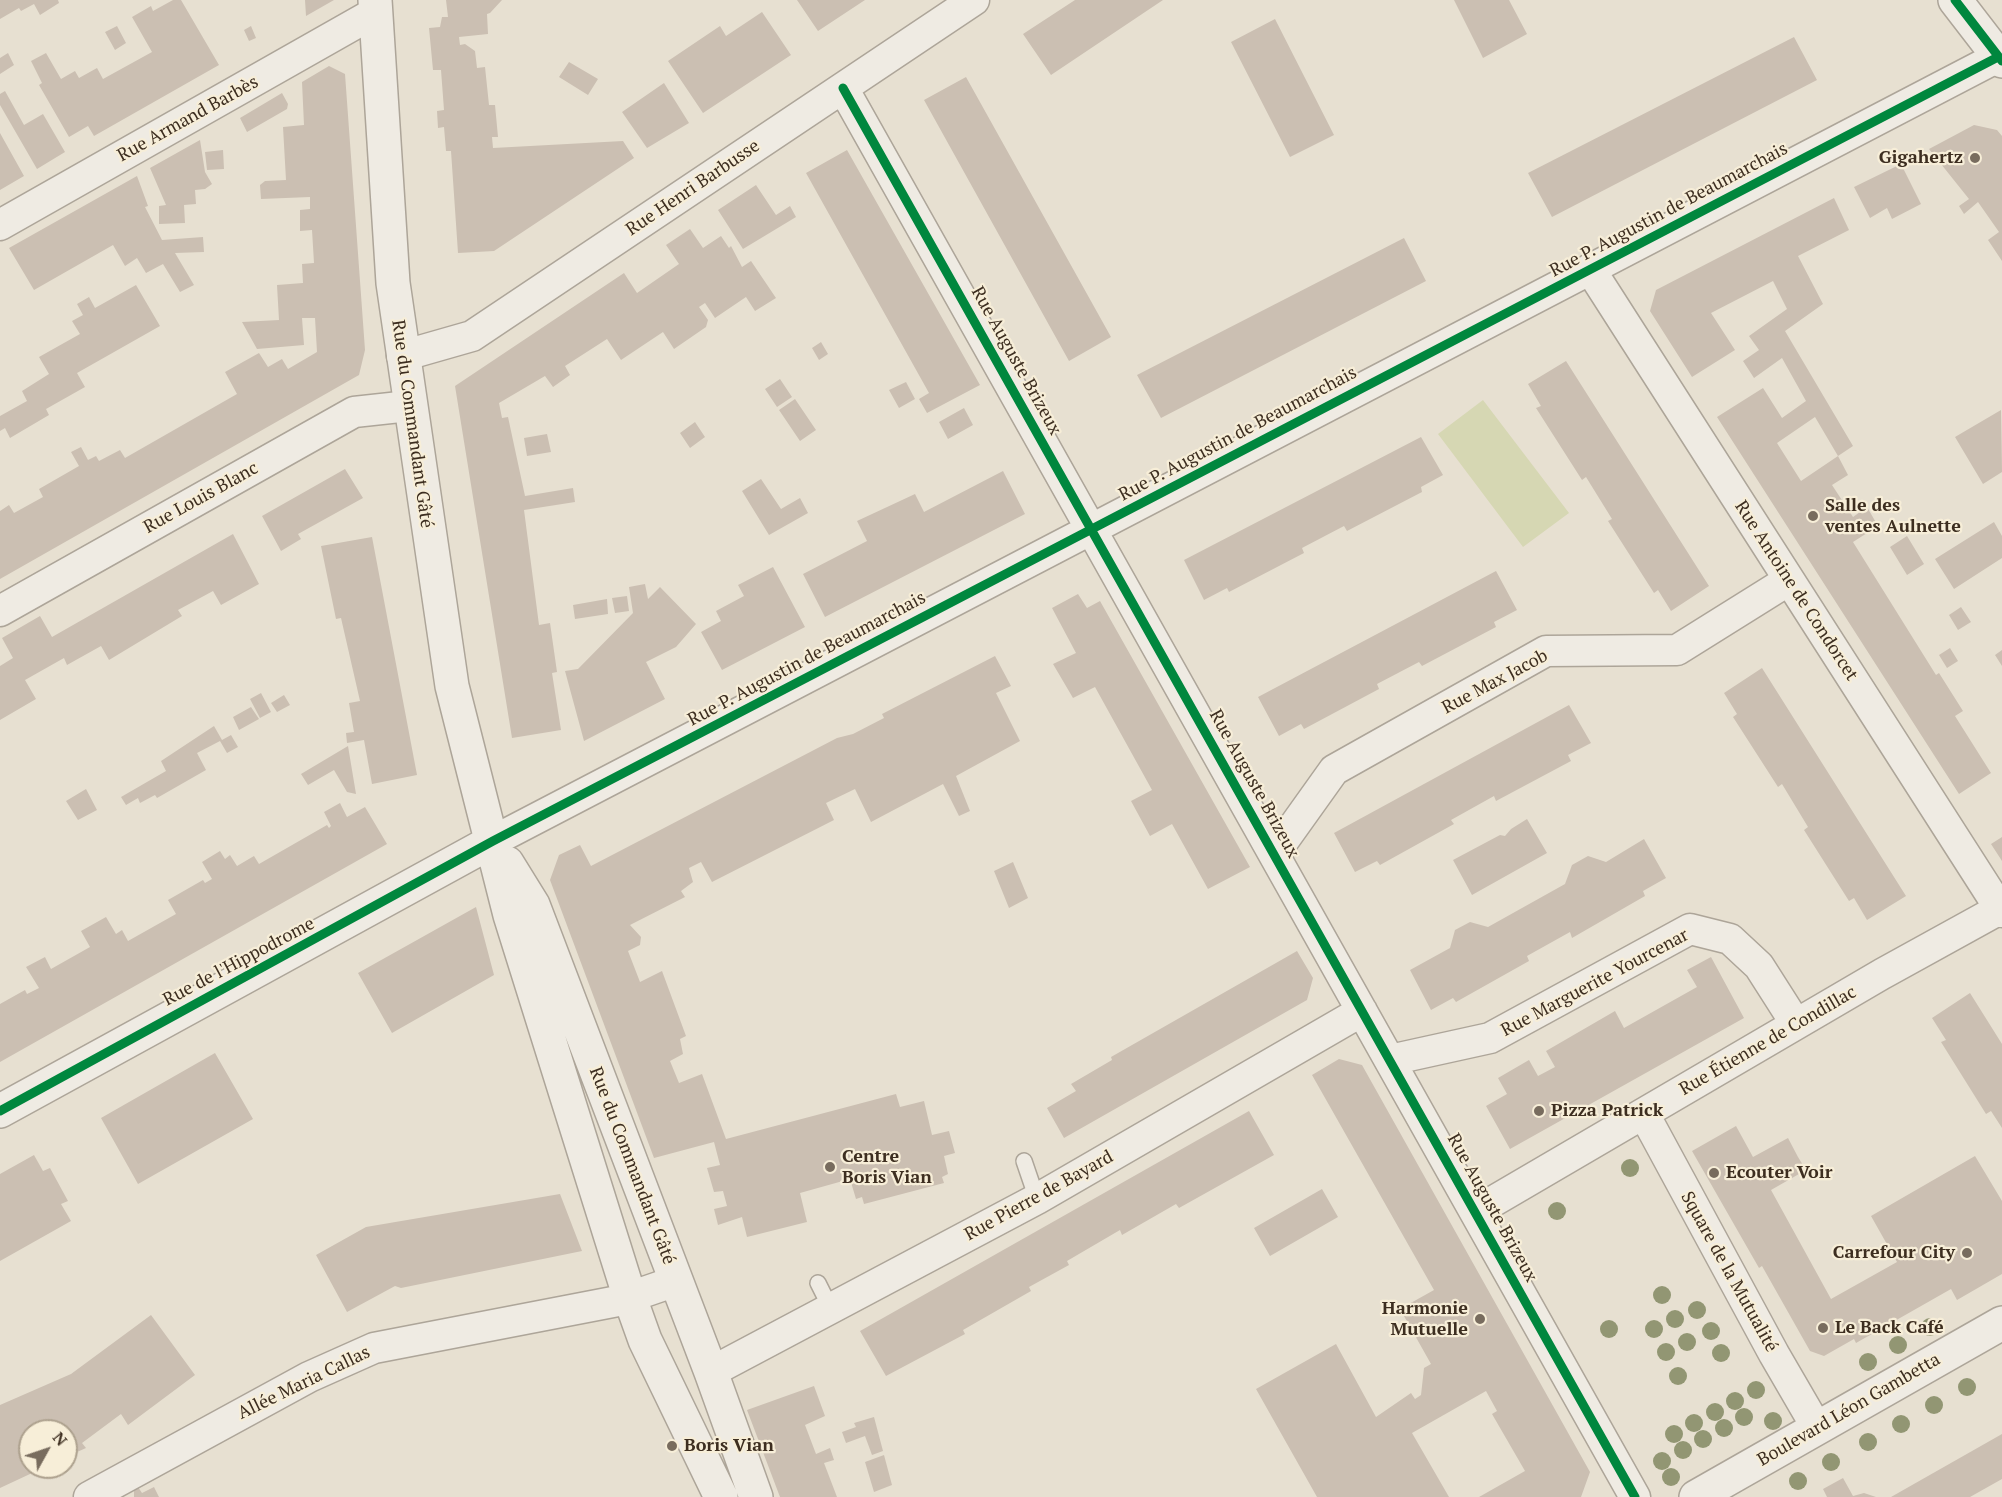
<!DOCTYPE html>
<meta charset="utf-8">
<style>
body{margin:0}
#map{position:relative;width:2002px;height:1497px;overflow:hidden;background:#e7e0d1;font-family:"PT Serif",serif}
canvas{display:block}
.north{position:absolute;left:18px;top:1419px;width:60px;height:60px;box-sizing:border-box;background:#f7eed8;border:2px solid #ada18e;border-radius:50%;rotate:50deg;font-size:16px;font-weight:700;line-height:24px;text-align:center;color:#3d2e20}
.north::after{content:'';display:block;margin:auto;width:21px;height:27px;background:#786c5e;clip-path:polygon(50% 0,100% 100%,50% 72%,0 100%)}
</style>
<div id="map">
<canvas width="2002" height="1497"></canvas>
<div class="north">N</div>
</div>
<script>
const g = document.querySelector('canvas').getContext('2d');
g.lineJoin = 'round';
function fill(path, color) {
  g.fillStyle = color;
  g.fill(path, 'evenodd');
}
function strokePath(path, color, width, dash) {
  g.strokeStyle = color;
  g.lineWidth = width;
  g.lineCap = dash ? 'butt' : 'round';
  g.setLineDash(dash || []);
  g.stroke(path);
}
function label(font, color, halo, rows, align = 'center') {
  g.font = font + ' "PT Serif",serif';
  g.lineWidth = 4.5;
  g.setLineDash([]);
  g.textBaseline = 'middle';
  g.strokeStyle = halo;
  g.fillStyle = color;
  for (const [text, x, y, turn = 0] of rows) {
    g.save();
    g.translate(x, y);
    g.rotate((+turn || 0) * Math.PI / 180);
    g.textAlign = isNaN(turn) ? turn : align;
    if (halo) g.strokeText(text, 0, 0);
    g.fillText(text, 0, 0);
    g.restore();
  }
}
fill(new Path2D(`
 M1483,400L1569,513L1523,547L1438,434Z`), '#d6d7b3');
fill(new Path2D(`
 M0,0H58L59,3L40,15L34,4L21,11L19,8L0,19Z
 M173,0H181L219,65L94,136L88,126L69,137L39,85L42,83L31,61L46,53L61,79L75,71L79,78L97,68L103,79L152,52L132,17L151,6L153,11Z
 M305,0H334L306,16Z
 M446,0H502L490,13L487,14L488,34L459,37L460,45L465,44L475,51L477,68L485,67L489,105H495L498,137H492L493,148L623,141L634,158L494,251L458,253L451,151H446L444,127L438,128L437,111L444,110L441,70H433L429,28L440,27L442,17H448Z
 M797,0H865L818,31Z
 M1075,0H1163L1051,75L1023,34Z
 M1454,0H1509L1527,34L1483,58Z
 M762,12L791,55L703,113L668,61L720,26L726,36Z
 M1275,19L1334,135L1290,157L1231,42Z
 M117,26L126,43L115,50L105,32Z
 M251,26L256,38L249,41L244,30Z
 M1794,37L1817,80L1552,217L1528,173Z
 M8,53L14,65L0,74V58Z
 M569,62L598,79L588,95L559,77Z
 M329,66L345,74L365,350L359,375L0,579V511L9,505L14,513L43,497L39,489L79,466L71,452L81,447L88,460L96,456L99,461L120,450L125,458L237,394L225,372L259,353L268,367L282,359L288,369L317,352L315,318H302L304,345L257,349L242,322L279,320L277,285L303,283L302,264L314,263L312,230L300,231V210L310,209V197L261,199L260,185L265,181L286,180L283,127L304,125L302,82Z
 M966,77L1111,337L1069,361L924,100Z
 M664,83L689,123L647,148L622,112Z
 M5,91L24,125L43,114L65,152L37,169L0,105V94Z
 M282,93L288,104L287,109L247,132L240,118Z
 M1974,125L1997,130L2002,136V261L1988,240L1999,232L1978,202L1964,214L1959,206L1969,199L1929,149Z
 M0,133L24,176L0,190Z
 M200,140L205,172L212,184L205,189L195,190L196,204L184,205L185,223L159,224V206L166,205L150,168Z
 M223,150L224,169L207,170L205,152Z
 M847,150L980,385L927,413L919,399L929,393L806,173Z
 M1901,164L1921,204L1892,219L1887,208L1870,218L1854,187Z
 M137,176L148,206L145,207L162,240L203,237L204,252L175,253L194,285L180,292L163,264L146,273L137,258L125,266L113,245L34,290L9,248Z
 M756,185L776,215L790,206L796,217L743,249L718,210Z
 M1834,198L1849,230L1798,256L1823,304L1785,331L1853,446L1838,456L1815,417L1777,443L1801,481L1838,456L1848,475L1832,485L1853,517L1867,507L1878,526L1853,542L1936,675L1939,673L1963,711L1955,716L1991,773L1959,794L1717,417L1763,388L1782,418L1806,401L1782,358L1754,378L1743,361L1759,350L1749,336L1787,309L1773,281L1711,313L1735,350L1692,377L1650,311L1656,290Z
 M690,229L703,248L721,236L729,248L731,246L742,267L751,261L776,298L755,311L746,297L715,318L705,303L699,307L708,320L706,327L674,349L663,332L621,360L607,339L565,366L570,375L553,387L545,376L499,403L502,418L508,417L525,496L573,488L575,502L524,510L539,625L550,623L557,672L552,673L561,730L512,738L455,386L624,273L637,293L679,264L666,245Z
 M1404,238L1426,281L1161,418L1137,375Z
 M136,285L160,326L77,373L85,387L46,409L49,415L10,438L5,428L0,431V416L27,401L22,391L49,374L39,357L80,334L72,321L83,315L77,304L89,297L95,308Z
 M821,342L828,354L819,360L812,348Z
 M1566,361L1709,586L1671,611L1658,590L1654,593L1608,521L1612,519L1586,477L1582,480L1536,408L1541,406L1528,384Z
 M780,379L792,397L777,407L765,389Z
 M906,382L915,399L899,408L889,390Z
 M795,399L816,430L800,441L779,410Z
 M964,408L973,425L948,439L939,422Z
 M2001,410L2002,472L1983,484L1955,437Z
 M695,422L705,437L690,448L680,433Z
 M547,434L551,452L527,456L524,438Z
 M1421,437L1443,475L1421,487L1422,492L1347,531L1344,526L1302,548L1304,553L1229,592L1227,588L1204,600L1184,560Z
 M345,469L363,498L298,534L301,539L281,551L262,516Z
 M1003,471L1025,514L825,617L803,574L867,541L857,521L915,494L924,512Z
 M761,479L781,509L800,498L808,513L769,535L742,491Z
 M1994,522L2002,536V558L1954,589L1935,559Z
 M233,534L259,584L221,605L213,591L178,610L182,616L109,660L101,646L67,665L64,658L25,680L36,699L0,720V666L13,658L2,638L40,616L52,637Z
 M1907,536L1924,564L1907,575L1890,547Z
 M372,537L417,775L372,784L364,740L347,743L346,733L354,732L349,703L360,701L341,618L336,619L321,546Z
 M773,567L805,627L722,670L701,632L721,621L716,611L744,596L738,585Z
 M1496,571L1517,610L1494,622L1496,627L1422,666L1419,662L1377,684L1379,689L1304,729L1301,724L1279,736L1258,697Z
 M645,584L648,599L660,587L696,624L676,647L646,662L665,699L584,741L565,671L578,669L633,613L629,587Z
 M1078,594L1087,608L1100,601L1250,867L1208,889L1172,824L1150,836L1131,801L1152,790L1095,687L1073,698L1053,664L1076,653L1052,608Z
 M627,596L629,611L615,613L612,598Z
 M607,599L608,614L575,619L573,605Z
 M1961,607L1971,622L1958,630L1949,615Z
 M1950,648L1958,661L1947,668L1939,655Z
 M2002,650V666L1995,655Z
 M995,656L1011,686L996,693L1020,741L956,776L970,811L959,816L943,784L871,822L855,789L826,803L834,820L712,882L701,862L689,868L693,882L681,891L685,897L630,925L641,937L640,945L628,951L640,982L662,971L686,1036L680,1039L683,1054L670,1061L679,1083L702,1074L726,1139L896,1094L900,1107L924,1101L932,1135L949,1131L955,1153L944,1156L948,1174L942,1177L944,1183L864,1204L862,1197L856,1199L850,1179L800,1193L807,1222L747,1237L742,1217L718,1225L714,1209L727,1206L723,1191L714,1192L707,1168L720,1165L714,1142L654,1158L550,880L559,855L580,845L591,866L837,738L853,734L884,718L882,714Z
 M1762,668L1906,896L1867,920L1854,898L1849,901L1804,830L1808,827L1782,784L1778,787L1733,717L1737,714L1724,693Z
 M261,693L271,712L260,718L250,699Z
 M284,695L290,705L277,712L271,703Z
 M1569,705L1591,743L1568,755L1571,761L1496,801L1494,796L1451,820L1454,824L1380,865L1377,861L1355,872L1334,833Z
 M251,707L259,719L239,730L233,717Z
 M214,726L222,740L231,735L238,747L227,753L220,741L197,753L206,770L157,798L155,795L140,803L138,798L126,805L121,797L166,771L161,761Z
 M348,746L356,794L347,792L334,770L308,785L301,774Z
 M86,789L97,810L78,820L66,801Z
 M340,803L347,817L365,807L387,844L0,1062V1004L25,990L27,994L39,988L26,967L45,957L51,969L90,947L81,931L106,917L116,934L122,930L128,941L176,914L168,900L203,880L205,883L212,879L202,862L220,851L225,859L230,855L237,866L254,856L259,864L327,825L329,828L331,826L324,812Z
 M1527,819L1547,853L1472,895L1453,860L1500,835L1505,836L1511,829Z
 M2002,837V861L1991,844Z
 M1644,839L1666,878L1643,891L1645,896L1572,938L1570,932L1527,956L1529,961L1456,1002L1453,998L1431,1010L1410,970L1450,948L1455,930L1470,922L1488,927L1565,884L1572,865L1588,856L1606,862Z
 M1013,862L1028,898L1009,908L994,871Z
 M476,907L494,975L392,1033L358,973Z
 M1297,951L1313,978L1307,1000L1064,1138L1047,1108L1076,1091L1071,1084L1112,1060L1111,1057Z
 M1711,957L1744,1018L1510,1149L1486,1106L1507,1094L1498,1078L1529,1060L1538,1076L1555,1067L1546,1051L1615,1011L1624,1028L1697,987L1687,970Z
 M1970,993L2002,1044V1128L1991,1111L1986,1114L1941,1042L1946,1040L1932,1018Z
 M215,1053L253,1119L138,1184L101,1118Z
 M1339,1059L1362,1065L1590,1472L1581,1497H1479L1525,1471L1492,1414L1497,1411L1486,1391L1412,1433L1449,1497H1317L1256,1389L1336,1344L1376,1417L1411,1393L1415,1399L1421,1395L1424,1368L1431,1364L1400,1309L1434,1290L1312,1075Z
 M1249,1111L1274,1155L1179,1208L1176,1204L1122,1235L1120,1230L1067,1261L1069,1265L1029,1287L1031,1291L963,1330L965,1334L886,1376L860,1331Z
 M1736,1126L1753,1157L1788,1138L1798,1157L1806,1170L1771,1190L1831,1299L1897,1262L1871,1216L1975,1156L2002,1201V1274L1957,1300L1951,1289L1856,1343L1854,1339L1824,1356L1810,1351L1762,1266L1759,1268L1692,1151Z
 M34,1155L43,1171L50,1168L68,1201L61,1204L71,1221L0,1261V1174Z
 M1322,1189L1338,1217L1270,1256L1254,1228Z
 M560,1194L582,1251L401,1288L395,1286L347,1312L316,1255L366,1227Z
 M151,1315L195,1375L128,1425L121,1414L82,1443L86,1448L66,1457V1431H30V1467H45L0,1488V1405L71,1374Z
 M814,1386L825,1416L805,1425L816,1454L830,1448L834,1460L824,1463L837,1497H780L747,1410Z
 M874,1417L883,1451L872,1455L865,1436L846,1443L842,1432L856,1427L854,1423Z
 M2002,1434V1479L1970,1497H1891Z
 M884,1455L892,1485L874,1492L865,1462Z
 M1843,1478L1853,1496L1864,1493L1876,1497H1827L1823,1489Z
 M138,1487L142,1493L154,1487L159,1497H134V1489Z`), '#cbbfb2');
const service = new Path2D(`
 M1024,1161L1037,1199
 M818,1283L831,1309`);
const minor = new Path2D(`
 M843,88L1635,1497
 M0,225L376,12
 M1590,269L2002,912
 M402,356L472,336L974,0
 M0,611L354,412L409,406
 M493,841L1998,57
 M1274,854L1334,770L1546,651L1677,650L1789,580
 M1390,1060L1490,1038L1690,929L1730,939L1759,966L1796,1024
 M1644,1114L1774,1354L1817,1428
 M1475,1212L1882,974L2000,909
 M711,1372L1037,1199L1362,1011
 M89,1497L309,1377L374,1348L618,1301L676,1281`);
const tertiary = new Path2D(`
 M375,0L393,283L452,686L510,915L630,1298L645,1340L721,1497
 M1955,0L2002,61
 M507,863L533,905L711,1372L756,1497
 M0,1111L493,841
 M1696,1497L2002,1323`);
strokePath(service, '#ada599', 18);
strokePath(minor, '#ada599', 33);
strokePath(tertiary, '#ada599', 36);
strokePath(service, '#efebe3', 15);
strokePath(minor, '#efebe3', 30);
strokePath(tertiary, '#efebe3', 33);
strokePath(new Path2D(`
 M1955,0L2002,61
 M843,88L1635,1497
 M0,1111L493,841L1998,57`), '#00873e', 9);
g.fillStyle = '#929673';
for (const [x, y] of [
 [1630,1168],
 [1557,1211],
 [1662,1295],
 [1697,1310],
 [1675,1319],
 [1930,1327],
 [1609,1329],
 [1654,1329],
 [1711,1331],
 [1687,1342],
 [1898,1345],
 [1666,1352],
 [1721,1353],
 [1868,1362],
 [1678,1376],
 [1967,1387],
 [1756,1390],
 [1735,1401],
 [1934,1405],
 [1715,1412],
 [1744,1417],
 [1773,1421],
 [1694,1423],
 [1901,1424],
 [1724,1428],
 [1674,1434],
 [1703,1439],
 [1868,1442],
 [1683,1450],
 [1662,1461],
 [1831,1462],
 [1671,1477],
 [1798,1481]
]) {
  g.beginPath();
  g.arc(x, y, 9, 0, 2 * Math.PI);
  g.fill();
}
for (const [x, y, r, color] of [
 [1975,158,6,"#786c5e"],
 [1813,516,6,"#786c5e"],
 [1539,1111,6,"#786c5e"],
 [830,1167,6,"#786c5e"],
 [1714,1173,6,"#786c5e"],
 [1967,1253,6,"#786c5e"],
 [1480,1319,6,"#786c5e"],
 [1823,1328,6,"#786c5e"],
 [672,1446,6,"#786c5e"]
]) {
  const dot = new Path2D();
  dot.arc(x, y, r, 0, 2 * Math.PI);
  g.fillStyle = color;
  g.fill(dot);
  strokePath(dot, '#f7eed8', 2);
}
label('18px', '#3d2e20', '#f7eed8', [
 ["Rue Armand Barbès",188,119,-29],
 ["Rue Henri Barbusse",693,188,-34],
 ["Rue P. Augustin de Beaumarchais",1669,210,-28],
 ["Rue Auguste Brizeux",1016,361,61],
 ["Rue du Commandant Gâté",412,424,82],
 ["Rue P. Augustin de Beaumarchais",1238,434,-28],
 ["Rue Louis Blanc",201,498,-29],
 ["Rue Antoine de Condorcet",1796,591,57],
 ["Rue P. Augustin de Beaumarchais",807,659,-28],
 ["Rue Max Jacob",1495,682,-28],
 ["Rue Auguste Brizeux",1254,784,61],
 ["Rue de l'Hippodrome",239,962,-28],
 ["Rue Marguerite Yourcenar",1595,983,-28],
 ["Rue Étienne de Condillac",1768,1041,-30],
 ["Rue du Commandant Gâté",632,1166,69],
 ["Rue Pierre de Bayard",1039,1196,-29],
 ["Rue Auguste Brizeux",1492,1208,61],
 ["Square de la Mutualité",1729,1272,61],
 ["Allée Maria Callas",304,1383,-26],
 ["Boulevard Léon Gambetta",1849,1410,-30]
]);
label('bold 18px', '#3d2e20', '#f7eed8', [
 ["Gigahertz",1963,158,"right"],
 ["Salle des",1825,506],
 ["ventes Aulnette",1825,527],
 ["Pizza Patrick",1551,1111],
 ["Centre",842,1157],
 ["Boris Vian",842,1178],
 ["Ecouter Voir",1726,1173],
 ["Carrefour City",1955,1253,"right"],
 ["Harmonie",1468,1309,"right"],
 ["Mutuelle",1468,1330,"right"],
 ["Le Back Café",1835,1328],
 ["Boris Vian",684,1446]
], 'left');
</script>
